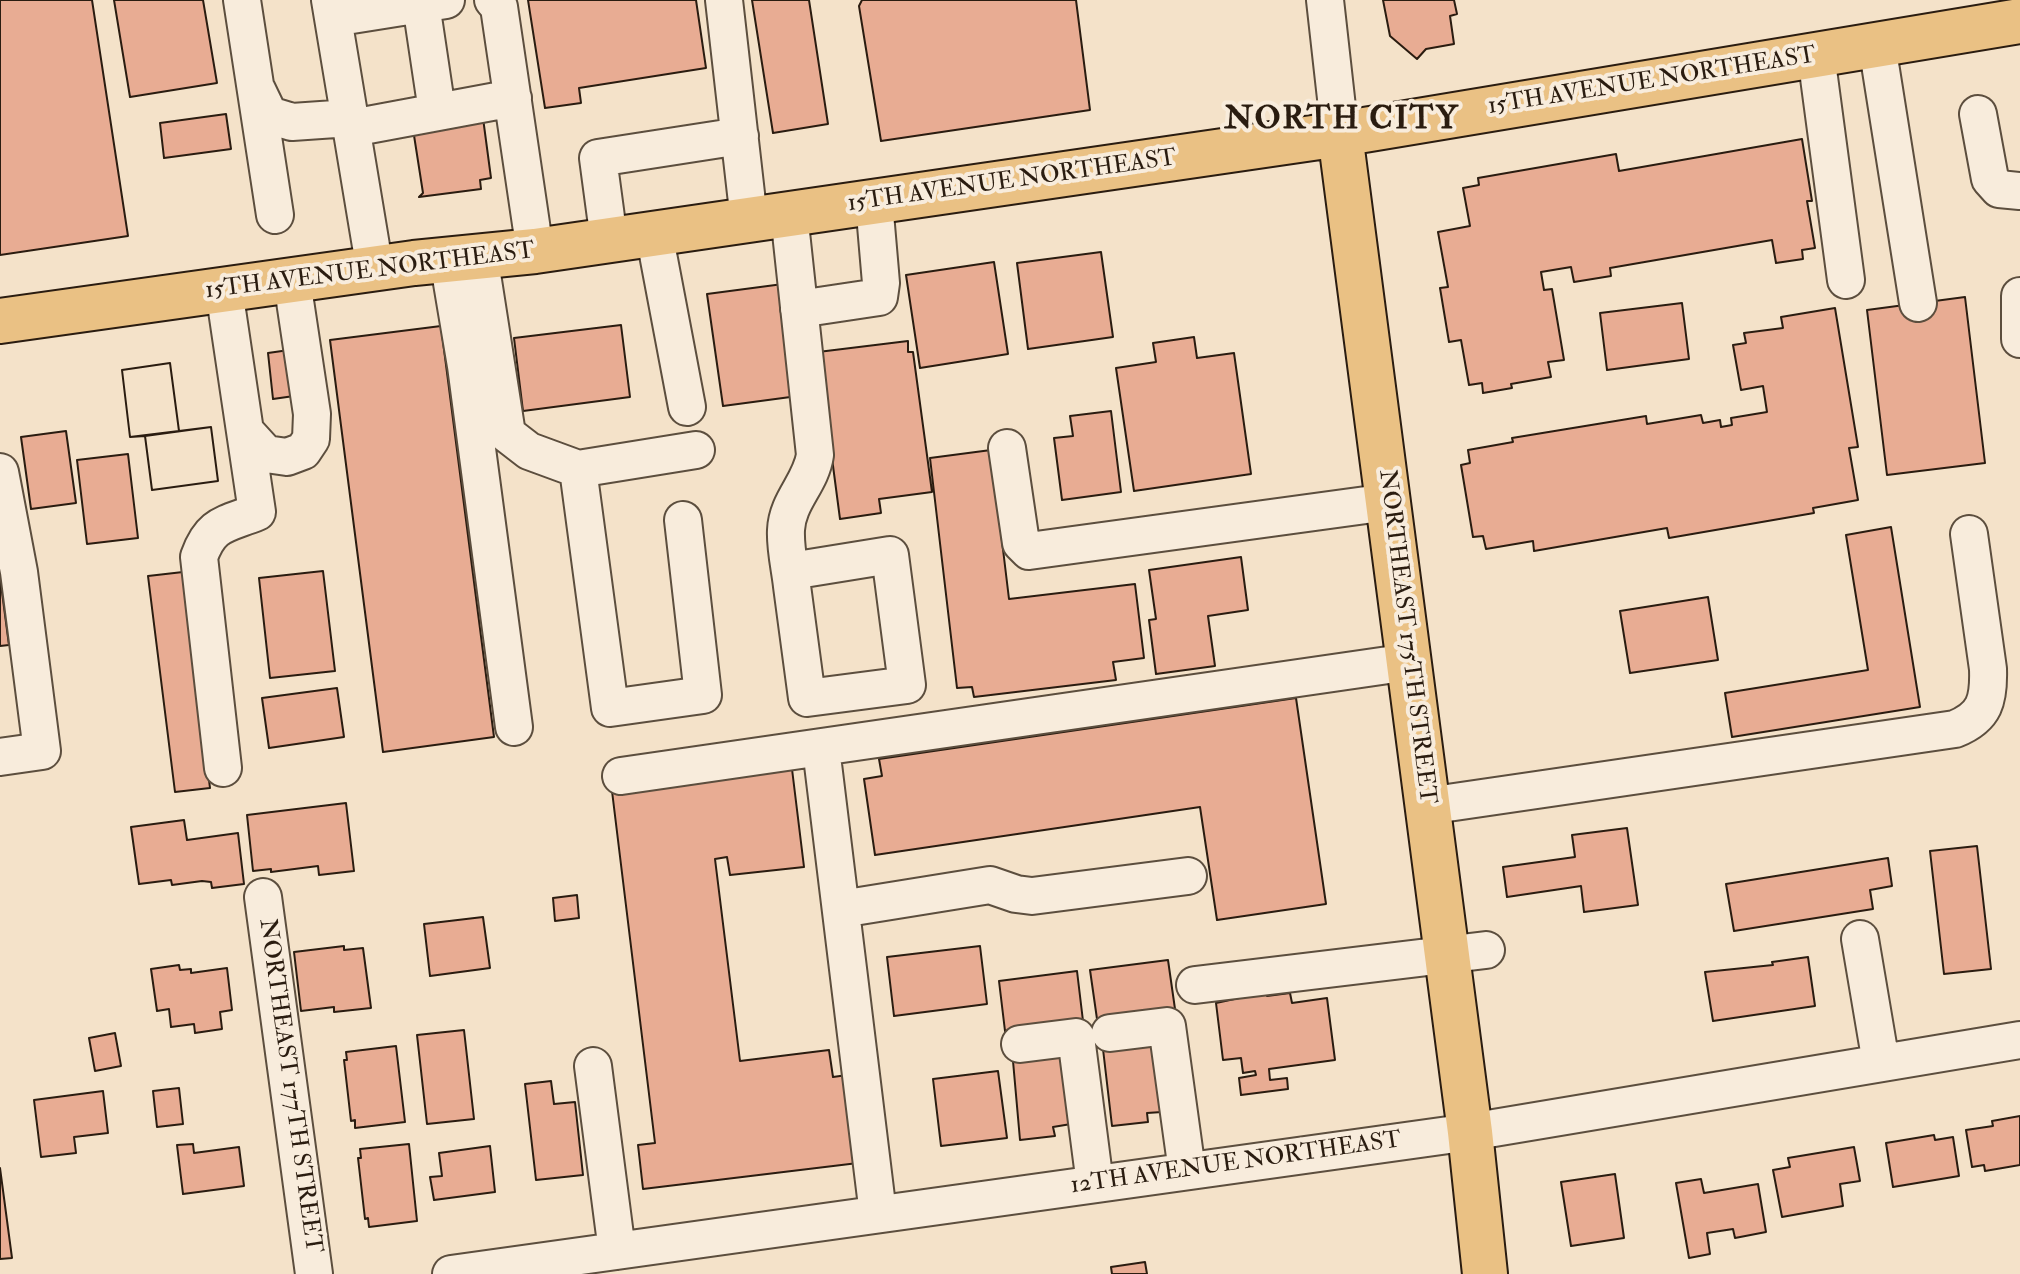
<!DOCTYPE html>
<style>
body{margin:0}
canvas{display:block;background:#f4e2c9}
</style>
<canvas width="2020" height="1274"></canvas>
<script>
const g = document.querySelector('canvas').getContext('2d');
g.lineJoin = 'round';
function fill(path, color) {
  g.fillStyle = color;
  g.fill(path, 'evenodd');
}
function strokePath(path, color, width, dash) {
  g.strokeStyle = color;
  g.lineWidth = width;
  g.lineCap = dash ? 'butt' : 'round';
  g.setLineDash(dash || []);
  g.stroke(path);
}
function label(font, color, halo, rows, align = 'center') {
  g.font = font + ' "IM FELL Double Pica",serif';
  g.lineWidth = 8;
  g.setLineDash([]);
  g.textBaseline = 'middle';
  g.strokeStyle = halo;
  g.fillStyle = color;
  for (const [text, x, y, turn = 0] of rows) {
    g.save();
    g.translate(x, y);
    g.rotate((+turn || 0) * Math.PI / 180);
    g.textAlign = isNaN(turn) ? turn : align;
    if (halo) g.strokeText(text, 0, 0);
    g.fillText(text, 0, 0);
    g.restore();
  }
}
const building = new Path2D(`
 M0,0H92L128,236L0,255Z
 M114,0H203L217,83L130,97Z
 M528,0H696L706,68L579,88L581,103L545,108Z
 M752,0H809L828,124L773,133Z
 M862,0H1076L1090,110L881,141L859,6Z
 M1383,0H1454L1457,14L1450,16L1454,44L1426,49L1417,59L1390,36Z
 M226,114L231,149L164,158L160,123Z
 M483,118L491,178L480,180L481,189L419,197L423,193L413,129Z
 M1802,139L1812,201H1807L1815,248L1802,250L1803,259L1776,263L1772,240L1610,268L1611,276L1574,282L1571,267L1541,272L1544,290L1552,289L1564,360L1548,362L1551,377L1511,384L1512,388L1483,393L1482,383L1469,385L1461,340L1449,342L1440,288L1448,287L1438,232L1470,226L1463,188L1479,185L1478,178L1616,154L1619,171Z
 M1101,252L1113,337L1028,349L1017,263Z
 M994,262L1008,354L920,368L906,275Z
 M783,284L798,396L723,406L707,294Z
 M1965,297L1985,463L1887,475L1867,310Z
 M1682,303L1689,359L1607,370L1600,313Z
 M1835,308L1858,447L1849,448L1858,500L1813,508L1814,513L1669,538L1667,528L1534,551L1533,541L1486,549L1483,536L1473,537L1461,465L1470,463L1468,450L1513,442L1512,438L1646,416L1647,424L1701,415L1703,423L1720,420L1721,427L1732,425L1731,418L1767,412L1763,386L1741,390L1733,345L1746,343L1744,333L1783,328L1781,317Z
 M621,325L630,397L523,411L514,338Z
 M441,326L494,737L383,752L330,340Z
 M1194,337L1197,358L1234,353L1251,474L1134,491L1116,368L1156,362L1153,343Z
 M908,341V352H913L932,492L879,499L881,513L840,519L818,352Z
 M289,350L294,396L273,399L268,353Z
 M170,363L179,431L211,427L218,481L152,490L145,436L130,437L122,370Z
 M170,363L179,431L130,437L122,370Z
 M1111,411L1121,492L1062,500L1054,438L1073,436L1070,416Z
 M211,427L218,481L152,490L145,436Z
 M66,431L76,503L31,509L21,437Z
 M991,450L1009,599L1135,584L1144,658L1113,662L1116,680L974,697L972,687L957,688L930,458Z
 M128,454L138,538L87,544L77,460Z
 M1891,527L1920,707L1732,737L1725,693L1868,670L1846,535Z
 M1241,557L1248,610L1208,616L1215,666L1156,674L1149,620L1156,619L1149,570Z
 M323,571L335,671L270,678L259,578Z
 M183,572L210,788L175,792L148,576Z
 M0,577L9,645L0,646Z
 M1708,597L1718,660L1630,673L1620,611Z
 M337,688L344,737L269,748L262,698Z
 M1296,698L1326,904L1217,920L1200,807L875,855L864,779L882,776L879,759Z
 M792,769L804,867L730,875L727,857L715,859L740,1061L829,1050L833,1077L847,1075L858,1163L643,1189L638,1145L655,1143L612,791Z
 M346,803L354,871L319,875L318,866L271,872V869L253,871L247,815Z
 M184,820L187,840L238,833L244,884L212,888L211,882L202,881L172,885L171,880L139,884L131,827Z
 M1627,828L1638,905L1584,912L1581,886L1507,897L1503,867L1575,857L1572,835Z
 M1977,846L1991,969L1944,974L1930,851Z
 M1888,858L1892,886L1870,890L1873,909L1734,931L1726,884Z
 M577,895L579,918L555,921L553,898Z
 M483,917L490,968L430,976L424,924Z
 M344,946V950L363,948L371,1008L334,1012V1007L301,1011L294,952Z
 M980,946L987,1004L894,1016L887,957Z
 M1808,957L1815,1006L1713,1021L1705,972L1773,965L1772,962Z
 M1168,960L1175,1009L1097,1019L1090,970Z
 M179,965L180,970L191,969V973L227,968L232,1010L220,1012L222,1029L195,1033L194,1024L171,1027L169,1009L157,1011L151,969Z
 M1077,971L1083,1021L1005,1031L999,981Z
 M1267,992V996L1290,993L1292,1003L1327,998L1335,1060L1269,1069L1270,1080L1287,1078L1288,1089L1241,1095L1239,1078L1256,1075L1255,1071L1243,1073L1241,1058L1223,1060L1216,1003Z
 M464,1030L474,1119L427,1124L417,1035Z
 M115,1033L121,1066L95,1071L89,1038Z
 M1154,1043L1162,1112L1147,1113L1148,1122L1112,1126L1103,1049Z
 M396,1046L405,1122L355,1128V1120L351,1121L344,1060H347L346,1052Z
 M1063,1055L1071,1124L1053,1127L1055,1136L1020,1140L1013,1061Z
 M998,1071L1007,1138L941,1146L933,1079Z
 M551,1081L554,1104L575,1102L583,1175L536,1180L525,1084Z
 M179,1088L183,1124L157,1127L153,1091Z
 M103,1091L108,1133L74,1137L76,1153L41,1157L34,1100Z
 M2020,1116V1165L1985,1171L1984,1165L1972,1167L1966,1130L1993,1126L1992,1121Z
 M1934,1135L1935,1140L1953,1137L1959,1176L1893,1187L1886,1143Z
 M193,1144L194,1153L239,1147L244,1186L183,1194L177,1145Z
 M409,1144L417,1221L369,1227L368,1218L365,1219L358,1158H361L360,1149Z
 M490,1146L495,1192L434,1200L430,1177L442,1176L439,1153Z
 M1854,1147L1860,1181L1840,1184L1843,1206L1782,1217L1773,1170L1790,1167L1788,1158Z
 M0,1168L12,1258L0,1259Z
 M1615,1174L1624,1238L1571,1246L1561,1182Z
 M1701,1179L1704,1193L1758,1184L1766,1232L1735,1238L1733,1229L1707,1233L1710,1254L1689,1258L1676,1183Z
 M1145,1262L1147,1274H1112L1111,1267Z`);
fill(building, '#e8ac93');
strokePath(building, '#2a1c10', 2);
const minor = new Path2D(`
 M242,0L275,215
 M330,0L375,270
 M493,0L499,7L535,251
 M724,0L749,220
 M1325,0L1340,134
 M421,4L437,111
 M333,18L446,0
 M1877,45L1918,303
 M1816,55L1846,280
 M257,90L269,115L292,122L350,118
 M1978,114L1990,179L1999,189L2020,191
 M352,128L513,98
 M789,214L815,455C811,483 787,501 786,530C785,548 790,568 792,586C797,623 802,660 807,698L907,685L890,555L791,571
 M654,233L687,407
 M609,240L598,158L740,136
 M479,255L507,434L529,451L578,469L610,708L703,695L683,520
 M448,259L466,366
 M2020,296V339
 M799,309L879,297L881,283L874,202
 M494,360L466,366L514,727
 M245,431L266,454L287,457L303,451L311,439L312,414L292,281
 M1007,448L1021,543L1029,551L1388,502
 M578,469L696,450
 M0,472L19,572L42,751L0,757
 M821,748L878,1214
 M223,768L199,557C211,523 225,525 257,512L224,290
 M621,776L1409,662
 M1427,806L1955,729C1985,717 1989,700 1988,669L1969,534
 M263,897L314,1274
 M841,909L990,885L1016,894L1032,896L1188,876
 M1860,939L1881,1063
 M1195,985L1486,950
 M1110,1033L1167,1026L1187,1171
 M1020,1044L1076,1037L1095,1184
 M593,1066L617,1251
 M451,1274L1470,1132L2020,1040`);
const major = new Path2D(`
 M1340,134L1470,1132L1485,1274
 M0,321L414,263L535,251L1340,134L2020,21`);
strokePath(minor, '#5c4e3e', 40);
strokePath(major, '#2a1c10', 48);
strokePath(minor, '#f8ecdc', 36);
strokePath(major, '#eac184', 44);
label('24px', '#2a1c10', '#f8ecdc', [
 ["15TH AVENUE NORTHEAST",1652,82,-9],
 ["15TH AVENUE NORTHEAST",1012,182,-8],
 ["15TH AVENUE NORTHEAST",370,272,-7],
 ["NORTHEAST 175TH STREET",1406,637,83],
 ["NORTHEAST 177TH STREET",289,1086,82],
 ["12TH AVENUE NORTHEAST",1236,1164,-8]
]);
g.letterSpacing = '2px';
label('bold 32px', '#2a1c10', '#f8ecdc', [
 ["NORTH CITY",1342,121]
]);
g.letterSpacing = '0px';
</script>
